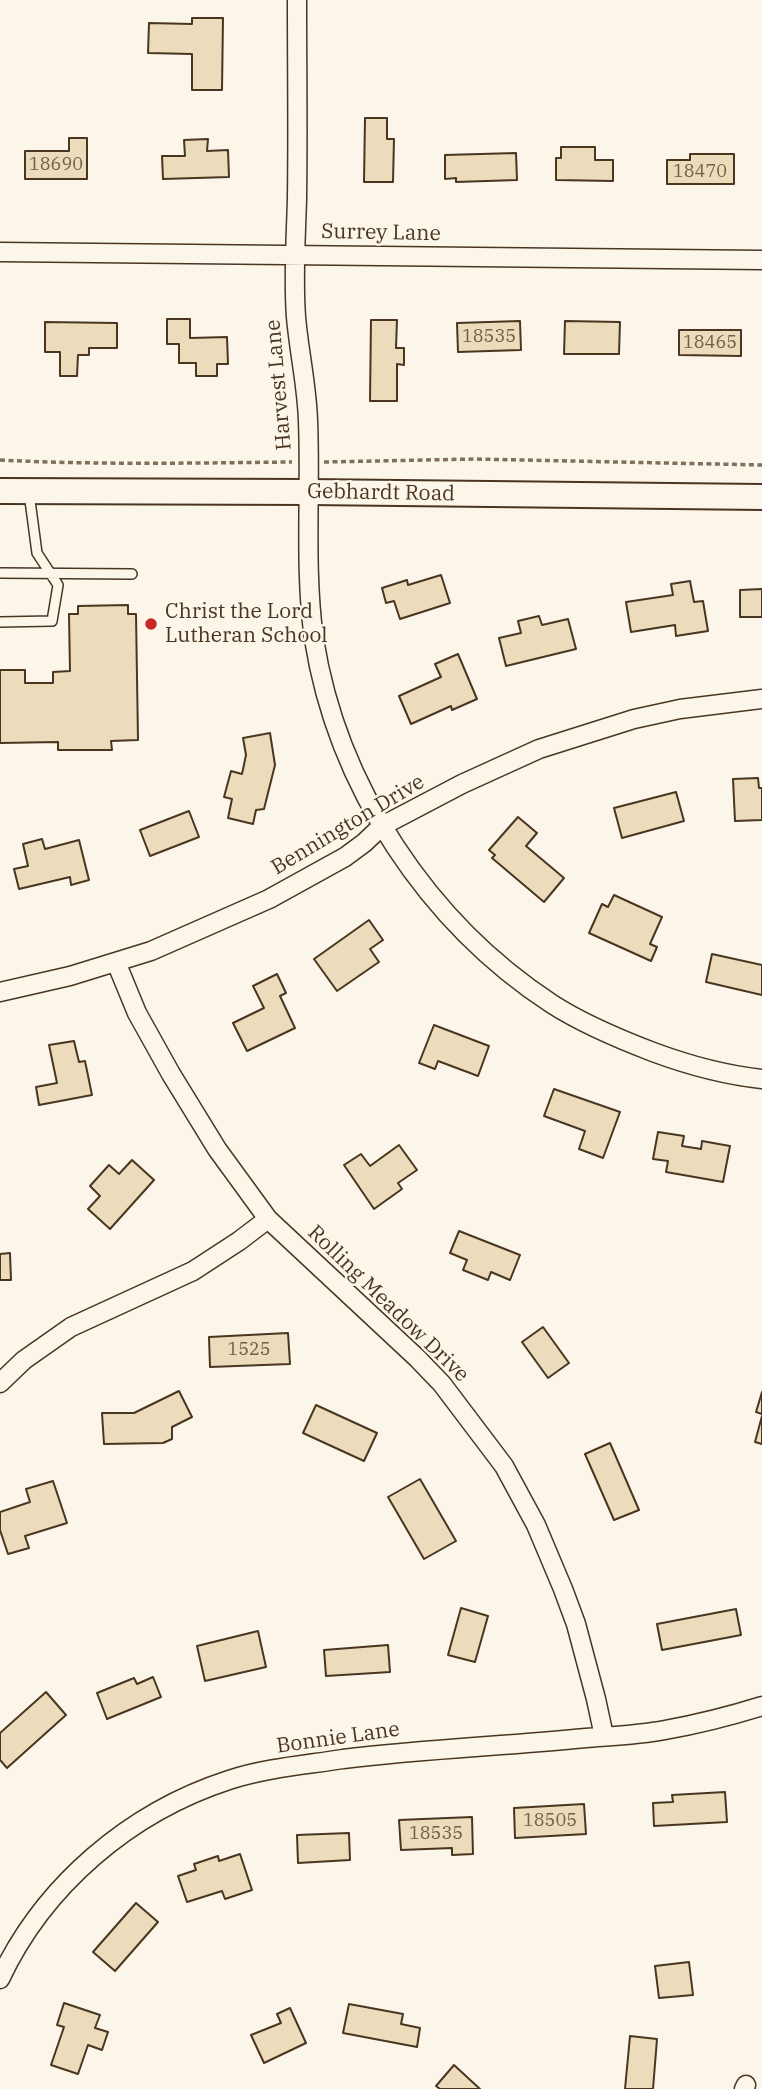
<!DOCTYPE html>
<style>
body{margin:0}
canvas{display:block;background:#fbf6e9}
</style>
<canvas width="762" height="2089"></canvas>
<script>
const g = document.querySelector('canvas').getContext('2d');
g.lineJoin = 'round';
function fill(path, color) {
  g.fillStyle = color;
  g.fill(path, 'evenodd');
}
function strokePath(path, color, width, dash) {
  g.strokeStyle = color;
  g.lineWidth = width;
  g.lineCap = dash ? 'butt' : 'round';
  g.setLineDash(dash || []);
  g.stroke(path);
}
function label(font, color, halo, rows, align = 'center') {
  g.font = font + ' "IBM Plex Serif",serif';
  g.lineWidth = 5;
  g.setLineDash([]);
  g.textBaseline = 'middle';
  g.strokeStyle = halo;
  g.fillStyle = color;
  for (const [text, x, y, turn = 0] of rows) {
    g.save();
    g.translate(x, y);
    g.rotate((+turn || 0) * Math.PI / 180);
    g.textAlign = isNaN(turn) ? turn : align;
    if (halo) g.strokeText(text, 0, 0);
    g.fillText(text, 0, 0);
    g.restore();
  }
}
const building = new Path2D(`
 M192,18H223L222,90H192V54L148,53L149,23L192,24Z
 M365,118H387V139H394L393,182H364Z
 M69,138H87V179H25V151H69Z
 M208,139L207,151L228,150L229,177L163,179L162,156H185L184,140Z
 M561,147H595V160H613V181L556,180V158H561Z
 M516,153L517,180L456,182V178L445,179V155Z
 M690,154H734V184H667V160H690Z
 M167,319H190V338L227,337L228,364H217V376H196V363H179V344H167Z
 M371,320H397L396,348H404V365L397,364V401H370Z
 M520,321L521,350L458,352L457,323Z
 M565,321L620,322L619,354H564Z
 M45,322L117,323V348H89V355H78L77,376H60V352H45Z
 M679,330H741V356L679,355Z
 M441,575L450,603L400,619L394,601L386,603L382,588L407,580L408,585Z
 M690,581L694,602L703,601L708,631L676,636L675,625L631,632L626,602L673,595L671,584Z
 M762,589V617H740V590Z
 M128,605V614H136L138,740L111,741L112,750H58V742L0,743V670H25V683H53V672L70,671L69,614H78V606Z
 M539,616L542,625L568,619L576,649L506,666L499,638L521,633L518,621Z
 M458,654L477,699L452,710L451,706L411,724L399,696L441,677L435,664Z
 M270,733L275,765L264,809L256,810L253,824L228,818L232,799L224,797L231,771L242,774L246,755L243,738Z
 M758,778L759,788H762V820L735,821L733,779Z
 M676,792L684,821L622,838L614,808Z
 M189,811L199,837L150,856L140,830Z
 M518,817L537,833L526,846L564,878L544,902L492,858L495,855L489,850Z
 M42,839L45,849L79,840L89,880L71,885L70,877L19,889L14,869L28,866L23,844Z
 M614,895L662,917L650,944L657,947L651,961L589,933L602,904L608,907Z
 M369,920L383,940L370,949L379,962L337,991L314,959Z
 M712,954L762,965V995L706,982Z
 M277,974L286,993L280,996L295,1028L247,1051L233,1023L264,1008L253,986Z
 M434,1025L489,1046L478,1076L438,1061L435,1069L419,1063Z
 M74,1041L79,1062L85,1061L92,1095L39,1105L36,1087L57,1083L49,1045Z
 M554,1089L620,1112L603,1158L579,1149L585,1131L544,1116Z
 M658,1132L684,1136L682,1146L701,1149L702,1141L730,1146L723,1182L666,1172L668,1161L653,1159Z
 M399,1145L417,1170L398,1183L402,1189L374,1209L344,1165L361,1154L370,1166Z
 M132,1160L154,1180L110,1229L88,1209L100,1196L90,1186L109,1165L119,1174Z
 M459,1231L520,1255L510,1280L491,1272L488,1280L463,1270L467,1260L450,1253Z
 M10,1253L11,1280H0V1254Z
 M543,1327L569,1363L548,1378L522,1342Z
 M288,1333L290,1364L210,1367L209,1337Z
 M179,1391L192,1417L172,1427V1439L163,1443L104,1444L102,1413H134Z
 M762,1392V1414L756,1412Z
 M316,1405L377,1433L364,1461L303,1433Z
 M762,1416V1444L755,1442Z
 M610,1443L639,1510L614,1520L585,1454Z
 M420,1479L456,1541L424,1559L388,1497Z
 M53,1481L67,1523L25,1536L29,1548L8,1554L0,1530V1512L30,1502L26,1489Z
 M461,1608L488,1616L475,1662L448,1655Z
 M736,1609L741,1635L662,1650L657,1624Z
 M258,1631L266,1667L205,1681L197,1646Z
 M388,1645L390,1672L326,1676L324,1650Z
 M153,1677L161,1697L107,1719L97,1693L134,1678L137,1684Z
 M46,1692L66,1715L7,1768L0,1760V1733Z
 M725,1792L727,1822L654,1826L653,1803L673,1802L672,1795Z
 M584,1804L586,1834L515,1838L514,1808Z
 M472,1817L473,1854L452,1855V1848L401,1850L399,1820Z
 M349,1833L350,1860L298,1863L297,1835Z
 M240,1854L252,1890L225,1899L222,1891L187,1902L178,1876L196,1870L194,1864L218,1856L219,1861Z
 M136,1903L158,1922L115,1971L93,1952Z
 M689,1962L693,1995L659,1998L655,1966Z
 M64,2003L100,2015L95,2028L108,2032L102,2050L88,2045L78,2074L51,2065L64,2027L57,2025Z
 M349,2004L403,2014L401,2024L420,2028L417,2047L343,2033Z
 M290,2008L306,2043L264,2063L251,2035L281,2023L277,2014Z
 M630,2036L657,2039L653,2089H625Z
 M454,2065L480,2089H440L436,2086Z`);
fill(building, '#ecdcbc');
strokePath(building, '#4a3520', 2);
const lane = new Path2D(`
 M0,573L132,574
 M0,622L52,621L58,585L37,553L29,493`);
const street = new Path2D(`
 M297,0C297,66 298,132 297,198C296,237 293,277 296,317C299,352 307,386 308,421C311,494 304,567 314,639C337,786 428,923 552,1004C583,1024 619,1039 653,1052C688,1065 725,1075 762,1079
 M0,252L762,260
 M116,962L137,1013L171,1074L217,1149L268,1219L417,1358L442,1384L504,1466L536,1525L563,1589L576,1624L596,1699L604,1736
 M0,992L70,976L151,951L269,899L345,857L364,843L382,826L462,784L539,749L634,719L680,709L762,699
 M0,1383L24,1360L71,1327L193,1271L239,1241L268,1219
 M0,1979C44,1885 130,1812 229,1780C266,1768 305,1765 343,1759C424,1749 505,1746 586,1738C612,1736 639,1735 665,1730C698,1724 730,1716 762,1706
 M744,2089L746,2085`);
const secondary = new Path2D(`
 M0,491L309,492L762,497`);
strokePath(lane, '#4a3520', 12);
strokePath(street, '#4a3520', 21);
strokePath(secondary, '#4a3520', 28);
strokePath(new Path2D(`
 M0,460C97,465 195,463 292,462
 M324,462L475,459L762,465`), '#7f6f5c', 3.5, [5, 3.5]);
strokePath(lane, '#fbf6e9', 9);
strokePath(street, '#fbf6e9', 18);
strokePath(secondary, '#fbf6e9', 24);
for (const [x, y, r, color] of [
 [151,624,7,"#c62828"]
]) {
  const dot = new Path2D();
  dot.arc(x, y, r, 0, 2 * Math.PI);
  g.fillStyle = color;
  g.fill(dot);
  strokePath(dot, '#fbf6e9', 2.5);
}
label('18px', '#725f47', null, [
 ["18690",56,165],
 ["18470",700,172],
 ["18535",489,337],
 ["18465",710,343],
 ["1525",249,1350],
 ["18505",550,1821],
 ["18535",436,1834]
]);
label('21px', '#4a3520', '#fbf6e9', [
 ["Surrey Lane",381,233,1],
 ["Harvest Lane",279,385,-95],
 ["Gebhardt Road",381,493,1],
 ["Bennington Drive",348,825,-31],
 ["Rolling Meadow Drive",388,1304,44],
 ["Bonnie Lane",338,1738,-8]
]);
label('21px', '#4a3520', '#fbf6e9', [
 ["Christ the Lord",165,612],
 ["Lutheran School",165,636]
], 'left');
</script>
